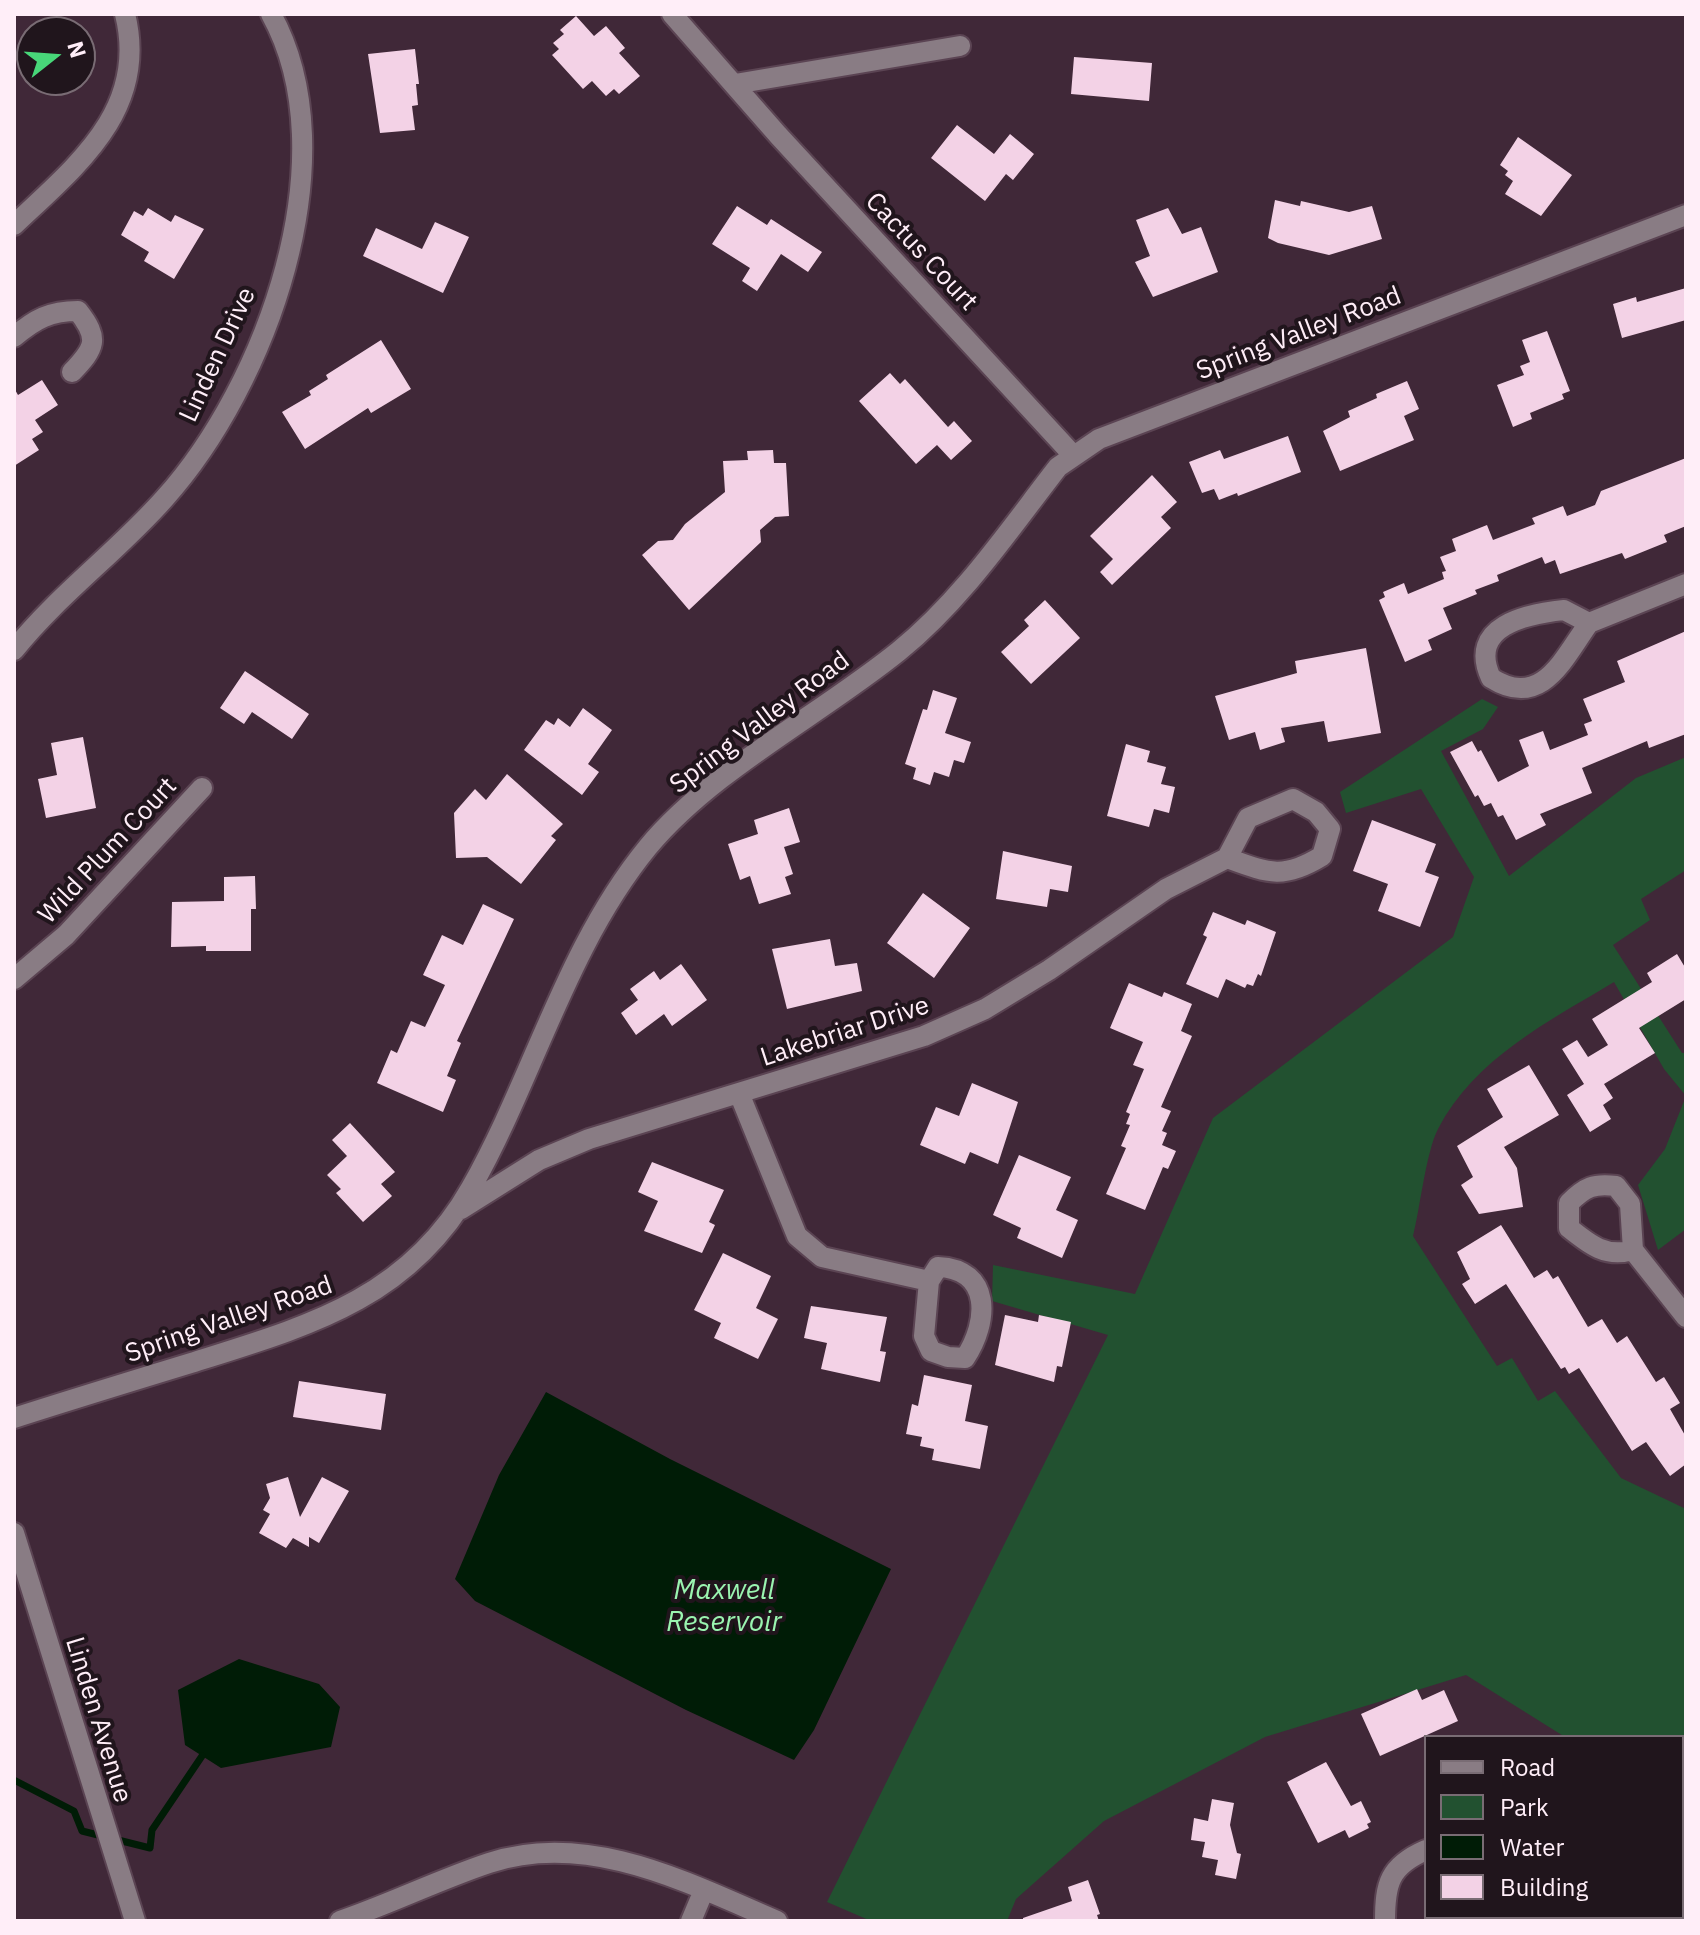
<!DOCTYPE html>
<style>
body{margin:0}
#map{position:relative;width:1700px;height:1935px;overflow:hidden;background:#402838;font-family:"IBM Plex Sans",sans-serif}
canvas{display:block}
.frame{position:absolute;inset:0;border:16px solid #ffeef8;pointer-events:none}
.legend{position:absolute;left:1424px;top:1735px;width:260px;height:184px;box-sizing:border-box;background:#20151c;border:2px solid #796c74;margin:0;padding:10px 14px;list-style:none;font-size:24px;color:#ffeef8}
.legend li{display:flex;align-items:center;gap:16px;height:40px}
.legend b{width:40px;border:2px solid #796c74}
.north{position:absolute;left:16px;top:16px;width:80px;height:80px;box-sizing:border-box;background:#20151c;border:2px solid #796c74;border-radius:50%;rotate:73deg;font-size:22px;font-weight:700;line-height:32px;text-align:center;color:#ffeef8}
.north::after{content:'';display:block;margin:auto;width:28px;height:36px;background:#48d779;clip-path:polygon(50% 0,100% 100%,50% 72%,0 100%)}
</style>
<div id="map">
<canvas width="1700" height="1935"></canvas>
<div class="frame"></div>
<ul class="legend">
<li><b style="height:10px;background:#897c84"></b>Road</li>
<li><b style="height:22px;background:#225130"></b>Park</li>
<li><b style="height:22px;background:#001c06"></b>Water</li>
<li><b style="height:22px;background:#f3d2e6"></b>Building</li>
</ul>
<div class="north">N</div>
</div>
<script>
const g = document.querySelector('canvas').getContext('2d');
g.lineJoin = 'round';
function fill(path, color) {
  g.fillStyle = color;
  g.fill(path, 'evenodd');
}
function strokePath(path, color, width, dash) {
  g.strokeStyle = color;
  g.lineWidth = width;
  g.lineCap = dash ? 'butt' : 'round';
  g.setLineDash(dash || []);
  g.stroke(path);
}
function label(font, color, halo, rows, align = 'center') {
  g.font = font + ' "IBM Plex Sans",sans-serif';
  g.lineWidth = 8;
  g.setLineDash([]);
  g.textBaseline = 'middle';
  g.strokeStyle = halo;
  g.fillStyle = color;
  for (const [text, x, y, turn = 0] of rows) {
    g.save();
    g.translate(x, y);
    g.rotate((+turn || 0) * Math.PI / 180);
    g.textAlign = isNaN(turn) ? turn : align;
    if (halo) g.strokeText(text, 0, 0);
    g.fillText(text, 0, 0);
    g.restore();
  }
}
fill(new Path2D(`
 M1482,699L1498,707L1483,729L1441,751L1509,876L1636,778L1686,757V870L1641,899L1650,920L1613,945L1682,1053H1686V1229L1658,1250L1638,1185L1665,1149L1686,1096L1664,1069L1614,982C1548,1022 1475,1058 1438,1129C1426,1152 1420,1209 1413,1236L1497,1366L1512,1358L1538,1401L1555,1391L1621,1478L1686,1509V1827L1682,1819V1737H1565L1466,1675L1265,1737L1104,1821L1016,1899L1007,1921H871L827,1902L1108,1335L992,1301L993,1265L1135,1294L1213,1118L1453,937L1474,877L1421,789L1346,813L1340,792Z`), '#225130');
fill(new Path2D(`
 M546,1392L670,1459L891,1569L814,1730L794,1760L686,1710L475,1601L455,1579L499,1475Z
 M239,1659L319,1684L340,1707L331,1747L221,1768L185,1745L178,1690Z`), '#001c06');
strokePath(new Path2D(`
 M14,1780L74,1811L82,1831L150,1848L152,1830L202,1756`), '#001c06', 7);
fill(new Path2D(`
 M576,16L594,36L606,26L625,48L619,53L640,76L619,94L614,89L606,96L592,81L583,89L552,55L559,49L553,43L564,34L560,30Z
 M415,49L419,84H416L418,105L412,106L415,130L380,133L368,54Z
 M1074,57L1152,63L1149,101L1071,94Z
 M957,125L994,154L1010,134L1034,154L1013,180L1006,174L985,201L931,158Z
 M1518,137L1572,175L1541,216L1505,194L1513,181L1505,175L1508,171L1500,165Z
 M1275,200L1300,206L1301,201L1349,212L1372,206L1382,239L1329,255L1278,243L1268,238Z
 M737,206L767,225L771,219L822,252L808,272L781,254L757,291L742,281L750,268L712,244Z
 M148,208L171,222L175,215L204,229L174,279L144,261L149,252L121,235L134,211L143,216Z
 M1168,208L1182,234L1201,227L1218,272L1153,297L1135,262L1150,256L1136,220Z
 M435,222L469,237L443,293L363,256L376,228L422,249Z
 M1686,288V320L1622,338L1613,304L1636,297L1637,302Z
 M1547,331L1570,391L1562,394L1564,399L1530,413L1532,419L1513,427L1497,385L1524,375L1520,366L1530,362L1522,340Z
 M381,340L411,389L371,413L368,408L305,449L282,412L311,395L309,391L328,379L326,375Z
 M890,373L900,384L905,379L948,427L954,421L972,441L951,460L937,445L916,464L859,401Z
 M42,380L58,405L35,420L43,432L32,439L39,450L14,466V388L18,395Z
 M1407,381L1419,409L1404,416L1414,440L1340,471L1323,431L1350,417L1348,411L1377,398L1376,394Z
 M1288,436L1301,472L1238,496L1237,493L1219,500L1214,489L1202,493L1189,462L1220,450L1224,459Z
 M773,450L774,463H786L789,516L775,517L760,530L761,542L689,610L642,555L658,541L673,540L685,524L725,492L723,461L748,460L747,451Z
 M1686,458V526L1664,535L1667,542L1625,559L1622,553L1560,574L1555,560L1545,564L1542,557L1497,575L1499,581L1475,590L1477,594L1443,608L1452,629L1428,640L1432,650L1405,662L1379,600L1385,597L1383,592L1404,583L1408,594L1444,579L1442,572L1446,571L1440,557L1456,551L1452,539L1487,525L1493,540L1535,524L1532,518L1563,506L1567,516L1595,505L1601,491Z
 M1152,475L1177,502L1161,517L1171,528L1112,585L1100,572L1113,559L1090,536Z
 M1045,600L1080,638L1031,684L1001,652L1029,626L1024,620Z
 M1686,631V734L1649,748L1647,741L1582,768L1592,793L1540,814L1546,825L1516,840L1503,815L1498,817L1491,803L1484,806L1478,795L1475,797L1450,752L1472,741L1478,752L1481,750L1498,782L1529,766L1519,740L1543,731L1550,750L1588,735L1584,724L1592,721L1583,699L1625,682L1617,661Z
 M1366,648L1381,733L1328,742L1324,721L1281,728L1285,742L1260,750L1255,732L1229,740L1215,696L1297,673L1295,661Z
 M245,671L309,714L292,739L252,712L244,724L220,708Z
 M933,690L957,698L945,733L971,742L964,763L954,760L949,777L934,772L930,785L913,779L916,768L905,764L923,709L927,710Z
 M583,708L612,730L588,764L599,772L582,795L524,750L546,720L554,725L558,718L570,727Z
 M83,737L96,808L46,818L38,779L57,775L51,743Z
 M1126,744L1150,751L1147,762L1166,767L1161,784L1175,787L1169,813L1154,809L1149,827L1107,816Z
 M507,774L563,824L551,836L556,840L521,884L487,857L456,858L454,813L475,789L486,800Z
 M789,808L800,842L784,847L793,874L785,877L791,894L759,904L750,876L740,880L728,844L758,834L754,820Z
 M1372,820L1436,844L1425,872L1439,877L1420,927L1378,911L1388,884L1353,871Z
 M1003,851L1072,866L1068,892L1050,889L1047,907L996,899Z
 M255,876L256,909H251V951H206V946L171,947L172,902L224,901V877Z
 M923,893L970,928L934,978L887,943Z
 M483,904L514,919L457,1041L461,1043L447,1076L456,1080L443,1112L377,1083L391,1050L397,1053L411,1021L425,1027L445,985L423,975L442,935L463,945Z
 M1213,912L1245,925L1247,920L1276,932L1261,976L1258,974L1253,986L1247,984L1245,988L1226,979L1218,998L1186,984L1207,937L1203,935Z
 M830,939L835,966L857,963L862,991L787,1009L772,949Z
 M1677,954L1686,969V999L1639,1028L1655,1053L1604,1084L1613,1098L1603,1105L1611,1119L1590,1132L1567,1095L1584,1084L1562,1049L1577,1040L1588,1057L1608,1045L1592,1019L1652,982L1647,973Z
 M681,964L707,1000L672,1026L664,1014L636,1035L621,1013L638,1000L630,989L654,971L660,980Z
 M1129,983L1162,997L1164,992L1192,1004L1181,1031L1192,1036L1161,1107L1171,1111L1162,1131L1167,1133L1162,1145L1176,1151L1168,1169L1163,1167L1145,1210L1106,1194L1126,1148L1121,1146L1130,1125L1126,1124L1130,1114L1126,1112L1144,1069L1133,1065L1143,1042L1110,1028Z
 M1529,1065L1559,1115L1504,1147L1517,1168L1523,1207L1479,1214L1461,1185L1473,1177L1457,1146L1503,1117L1487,1089Z
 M972,1083L1018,1102L998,1164L970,1152L965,1164L920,1145L936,1107L959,1116Z
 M350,1123L395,1172L381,1184L392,1196L363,1222L336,1193L341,1189L327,1175L347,1156L332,1140Z
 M1019,1155L1071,1177L1056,1210L1078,1220L1062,1258L1017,1238L1021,1228L993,1215Z
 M652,1162L724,1190L709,1222L715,1225L702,1253L644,1231L658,1201L638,1192Z
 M1501,1225L1534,1278L1547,1270L1553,1279L1558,1276L1588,1327L1602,1319L1617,1343L1627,1336L1656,1382L1664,1377L1680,1403L1670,1409L1686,1437V1464L1670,1476L1646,1442L1632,1451L1579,1368L1569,1374L1565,1367L1561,1369L1506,1284L1475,1304L1462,1284L1470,1279L1457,1252Z
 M723,1253L771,1276L756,1308L778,1319L758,1359L714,1338L721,1323L694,1310Z
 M811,1306L887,1317L880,1351L886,1352L880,1382L821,1369L827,1343L804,1338Z
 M1005,1315L1038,1322L1039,1315L1071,1322L1062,1367L1057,1366L1054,1382L995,1365Z
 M924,1375L972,1385L965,1421L988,1426L980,1469L932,1460L934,1449L920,1446L922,1437L906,1434L912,1404L918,1406Z
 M299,1381L386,1394L381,1430L293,1417Z
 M288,1477L300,1517L322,1477L349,1491L319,1543L309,1537V1547L293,1538L286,1548L259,1533L270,1514L263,1510L270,1498L266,1484Z
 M1417,1689L1422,1700L1444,1690L1458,1721L1380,1756L1361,1714Z
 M1326,1762L1351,1806L1361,1801L1371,1822L1367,1824L1369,1828L1349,1838L1345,1830L1318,1843L1287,1782Z
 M1212,1799L1234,1803L1230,1825L1237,1853L1241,1854L1236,1879L1215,1875L1218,1860L1202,1857L1205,1842L1191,1840L1194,1818L1208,1821Z
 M1088,1880L1100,1914L1097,1915L1099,1921H1023V1918L1072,1901L1068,1887Z`), '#f3d2e6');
const minor = new Path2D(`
 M672,14L778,135L1072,454
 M735,84L960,46
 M14,225C76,166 149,110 125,14
 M14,337C35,319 50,311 78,311C100,339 95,348 72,372
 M1564,610L1589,623C1563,659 1542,710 1491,678C1467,626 1526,614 1564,610Z
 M1589,623L1686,584
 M14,650C59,594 117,552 164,499C266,386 350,157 271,14
 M1293,799L1316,812L1330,829L1322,856C1283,880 1268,873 1227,858L1248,818Z
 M14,979L66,935L202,788
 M739,1093L797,1236L822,1257L929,1281L924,1336L931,1351L948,1357L965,1358C989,1322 992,1269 938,1267L929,1281
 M461,1209L539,1160L589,1139L924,1036L985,1009L1049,970L1166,889L1227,858
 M1633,1250C1606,1258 1590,1245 1569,1228V1203C1585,1187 1594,1183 1616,1186L1630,1204L1633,1250L1686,1317
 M14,1418C73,1399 132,1381 191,1363C305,1327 408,1300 471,1188C534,1077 566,947 648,847C712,770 820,715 899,651C962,600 1009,530 1058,467L1099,439L1686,215
 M14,1533L135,1921
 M1543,1917L1545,1921
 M340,1921C390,1904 438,1880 489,1863C588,1830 688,1883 777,1921
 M691,1921L704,1890
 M1385,1921C1385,1884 1389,1866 1426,1850`);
strokePath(minor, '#5b4453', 24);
strokePath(minor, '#897c84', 20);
label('26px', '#ffeef8', '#20151c', [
 ["Cactus Court",921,252,47],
 ["Spring Valley Road",1299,334,-21],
 ["Linden Drive",218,355,-65],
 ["Spring Valley Road",760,723,-37],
 ["Wild Plum Court",108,851,-47],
 ["Lakebriar Drive",845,1032,-18],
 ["Spring Valley Road",229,1320,-19],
 ["Linden Avenue",98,1720,73]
]);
label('italic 28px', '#9af4b0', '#20151c', [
 ["Maxwell",724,1591],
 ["Reservoir",724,1623]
]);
</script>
